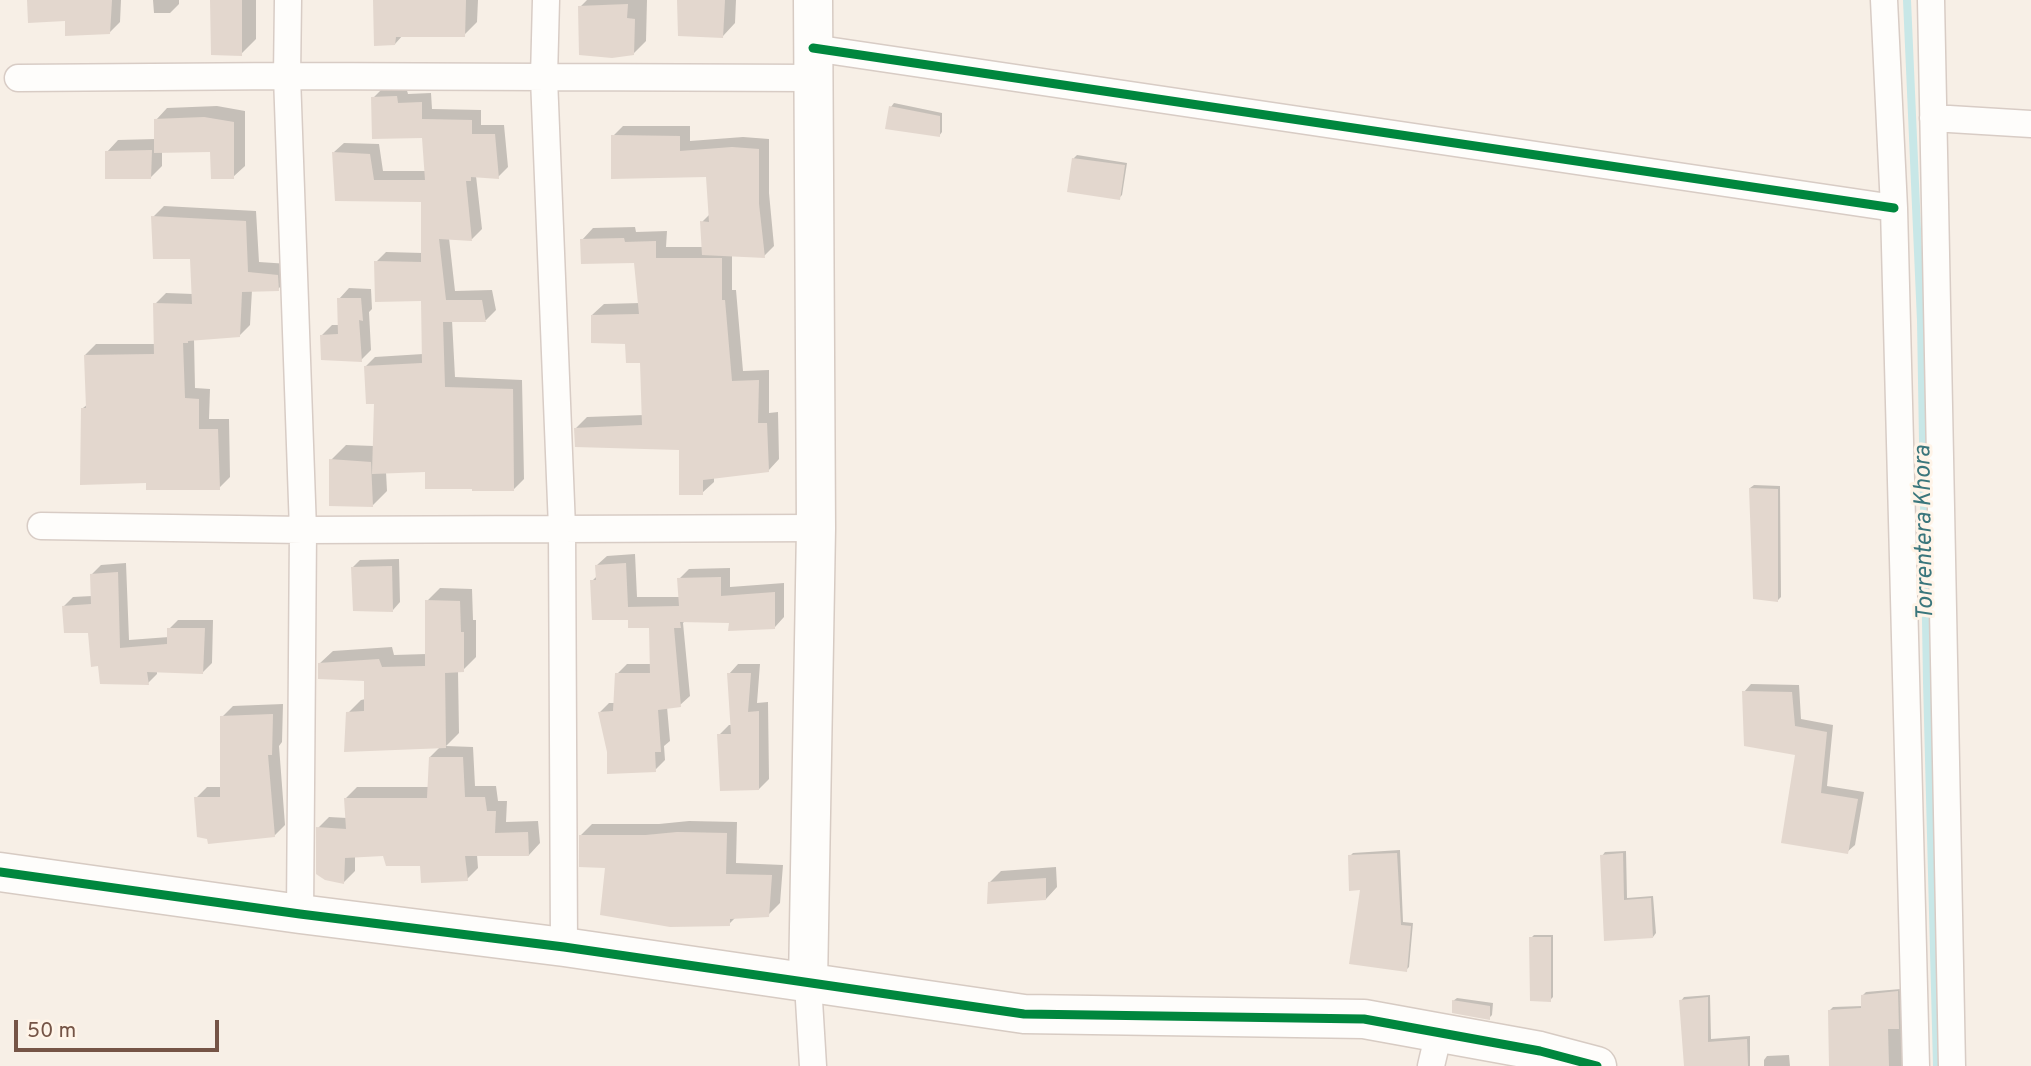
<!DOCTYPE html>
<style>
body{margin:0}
#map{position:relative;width:2031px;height:1066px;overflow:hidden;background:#f7efe6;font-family:Overpass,sans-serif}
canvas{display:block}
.scale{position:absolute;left:14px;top:1020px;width:205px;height:32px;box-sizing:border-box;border:4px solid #755446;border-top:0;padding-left:9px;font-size:21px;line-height:24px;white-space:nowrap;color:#755446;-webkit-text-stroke:5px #fff4e8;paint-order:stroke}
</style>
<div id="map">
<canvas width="2031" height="1066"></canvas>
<div class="scale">50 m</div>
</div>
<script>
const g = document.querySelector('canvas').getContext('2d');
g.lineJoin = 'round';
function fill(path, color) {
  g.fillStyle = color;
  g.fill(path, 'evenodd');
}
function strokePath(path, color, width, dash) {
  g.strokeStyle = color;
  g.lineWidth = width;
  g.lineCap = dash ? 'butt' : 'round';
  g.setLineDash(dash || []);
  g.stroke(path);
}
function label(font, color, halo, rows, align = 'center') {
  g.font = font + ' Overpass,sans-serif';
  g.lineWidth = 6;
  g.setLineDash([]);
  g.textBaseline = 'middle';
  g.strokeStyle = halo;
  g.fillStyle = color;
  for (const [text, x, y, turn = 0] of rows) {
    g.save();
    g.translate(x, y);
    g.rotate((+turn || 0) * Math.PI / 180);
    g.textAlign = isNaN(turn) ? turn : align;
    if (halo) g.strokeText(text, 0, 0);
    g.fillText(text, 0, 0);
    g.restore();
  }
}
fill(new Path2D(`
 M29,0H121L120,22L109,33Z
 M153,0H179V4L170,13H154Z
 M211,0H256V39L241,54Z
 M375,0H478L477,22L464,35H403L395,44Z
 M587,0H647L646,41L633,54L580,7Z
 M679,0H736L735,23L723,36Z
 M406,87L408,94L431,93L432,109L481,110V125H504L508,167L498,177L476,176L482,229L472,239L449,238L455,291L492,290L496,310L486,320H452L455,377L522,380L524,479L514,489L473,487L427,470L386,472L387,491L372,506L331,460L346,445L374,446L376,402L365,367L375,357L423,354V299L376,262L386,252L423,253V200L337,199L334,152L344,143L379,144L383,171H426L424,136L373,98L383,88Z
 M894,103L942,113V132L939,136L891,107Z
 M217,106L245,111V166L233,177L212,150L162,151V166L151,177L107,152L118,140L156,139V120L167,108Z
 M623,126H690V141L743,137L769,139V193L774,246L764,256L732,254V290H736L743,371L769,370V413L778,412L779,459L768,471L714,477V482L702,493L681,448L576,428L587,417L644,415L641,361L627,342L592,315L604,304L640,303L636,262L582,240L593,228L635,227L636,232L667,231L666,247H704L702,222L710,214L707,175L613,136Z
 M1077,155L1127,163L1122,195L1119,198L1073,159Z
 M164,206L256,211L259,262L289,264V278L278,289L252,290L250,325L239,336L194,339L195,388L210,389L209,419H229L230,477L219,488L148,482L83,408L88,404L85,355L96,344H155V304L166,293L193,294L192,257L153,217Z
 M349,288L371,289L372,309L369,312L371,350L361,360L322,335L332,325H340L339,299Z
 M1754,485L1780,486L1781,597L1778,600L1750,488Z
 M635,554L637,597H680L679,579L689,569L730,568V587L784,583V617L775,627L730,622L685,621L683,623L690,696L680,705L667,707L670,741L664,746L665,760L655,770L609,752L599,713L609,703H615L617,674L627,664H651V626L630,618L592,581L598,575L597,565L607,556Z
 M399,559L400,602L393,610L352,568L360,560Z
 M126,563L129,640L169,637V629L178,620H213L212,663L203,672L157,670V674L148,683L100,664L90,631L64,606L73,597L92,596V574L101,565Z
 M440,588L472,589L473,620H476V657L463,670L458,671L459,733L446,746L473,747L475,786H496L498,801H507L506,822L538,821L540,843L529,855H477L478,868L467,879L385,854L355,856V871L343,883L318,828L329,817L347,818L345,799L357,787H429L430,757L441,746L348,713L361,700L366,699V679L319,664L333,651L392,647L394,655L427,654V601Z
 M738,664H760L757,703L768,702L769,779L759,789L719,735L729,725H732L729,674Z
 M1751,684L1799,685L1801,719L1833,725L1827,786L1864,792L1855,845L1847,852L1797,754L1744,692Z
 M283,704L282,742L279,746L285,825L274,836L196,798L207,787H222V717L233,706Z
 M689,821L737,822L736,863L783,865L780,903L768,915L736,917L729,924L607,866L581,835L592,824H659Z
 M1400,850L1403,922L1413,923L1409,967L1406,970L1362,888L1350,856L1353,853Z
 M1626,851L1627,898L1653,896L1656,933L1653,937L1605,939L1602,856L1605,852Z
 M1056,867L1057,887L1046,899L990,882L1001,871Z
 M1534,935H1553V997L1550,1000L1531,938Z
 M1901,989L1904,1066H1830V1010L1833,1007L1863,1006L1862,996L1866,992Z
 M1710,995L1711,1039L1750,1036V1066H1686L1681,1001L1684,997Z
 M1457,998L1493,1003L1492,1015L1489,1018L1453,1001Z
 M1789,1055L1790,1066H1764V1060L1767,1056Z`), '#0003');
strokePath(new Path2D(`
 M1907,0L1921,321L1927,682L1937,1066`), '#c8e7e7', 8);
fill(new Path2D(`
 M27,0H112L110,34L65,36V21L28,23Z
 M210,0H242V56L211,55Z
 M373,0H466L465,37H396L395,45L374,46Z
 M677,0H725L723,38L678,36Z
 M628,4L627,18L635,19L634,55L612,58L579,55L578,6Z
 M397,96L398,103L422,102V119L472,120V134H495L499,179L471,177V181H466L472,241L439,239L446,300H482L486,322H443L445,387L513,389L514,491H472V489H425V472L372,474L374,404H366L364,366L422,363L421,301L375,302L374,261L421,262V202L335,201L332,152L370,154L374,180H425L422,138L372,139L371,97Z
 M889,106L940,116V137L885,129Z
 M204,117L234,122V179H211L210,152L154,153V119Z
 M611,135L680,136V151L732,147L759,149V204L765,258L702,255L700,221L709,222L706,177L611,179Z
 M152,150L151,179H105V151Z
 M1072,158L1125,165L1120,200L1067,192Z
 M151,216L246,221L248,272L278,275L279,291L242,292L240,337L188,341V343H183L185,398L199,399V429H218L220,490H146V483L80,485L81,408H86L84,355L154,354L153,303L192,304L190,259H153Z
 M624,238L625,242L656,241V258H722V300H725L732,381L759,380L758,423H767L769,472L703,480V495H679V450L575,447L574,428L642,425L640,363H626L625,344L591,343V315L639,314L634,263L581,264L580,239Z
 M337,298H361L363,321L359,320L362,362L321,360L320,335L338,334Z
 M329,459L371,462L373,507L329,506Z
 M1749,488L1778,489V602L1753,599Z
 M626,563L628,607L679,606L677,578L721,577V596L775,592V629L728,631L729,623L680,622L681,628H674L681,707L658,710L661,752H655L656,772L607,774V752L598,712L613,711L615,673H650L649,628H628V620H592L590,580H596L595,565Z
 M392,566L393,612L353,611L351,567Z
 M118,572L120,648L167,644V628H205L203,674L147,672L149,685L100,684L98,666L91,667L88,633H64L62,606L91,604L90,574Z
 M425,600L460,601L461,632H464V672L445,673L446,748L344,752L346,712L364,711V681L318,679V663L379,659L382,667L425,666Z
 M727,673H751L748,712L759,711V790L720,791L717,734H731Z
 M1742,691L1792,692L1795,726L1827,732L1821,793L1858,799L1848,854L1781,843L1795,755L1744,746Z
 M273,714L272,755H268L275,837L208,844L207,839L197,837L194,797H220V716Z
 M429,757H463L465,797H485L487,811H496L495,833L528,832L529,856H465L468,881L421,883L420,866H386L383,856L345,858L344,884L325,880L316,874V827L346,829L344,798H427Z
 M677,832L727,833L726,874L772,875L769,917L730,919V926L670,927L600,915L605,868L579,867V835H646Z
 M1397,853L1401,925L1411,926L1407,972L1349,964L1360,890L1349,891L1348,855Z
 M1623,853L1624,900L1651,898L1653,938L1604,941L1600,855Z
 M1046,878V900L987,904L988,882Z
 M1529,937H1551V1002L1530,1001Z
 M1898,991L1899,1029H1888L1889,1066H1829L1828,1010L1861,1008V995Z
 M1708,997V1042L1747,1039L1748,1066H1684L1679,1000Z
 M1452,1000L1490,1006V1020L1452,1013Z`), '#e3d7ce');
const street = new Path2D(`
 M288,0L287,76L303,530L300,914
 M546,0L544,78L562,528L564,947
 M1884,0L1894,208L1916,1066
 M1931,0L1952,1066
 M813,48L1894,208
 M18,78L287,76L813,78
 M1933,118L2031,124
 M41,526L303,530L816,528
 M808,984L813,1066
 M1431,1066L1439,1032`);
const secondary = new Path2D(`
 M0,872L300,914L564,947L1024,1014L1364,1019L1540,1051L1597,1066
 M808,984L816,528L813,0`);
strokePath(street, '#d8ccc5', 29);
strokePath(secondary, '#d7cbc3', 41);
strokePath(street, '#fefdfb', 26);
strokePath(secondary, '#fefdfb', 38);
strokePath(new Path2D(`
 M813,48L1894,208
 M0,872L300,914L564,947L1024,1014L1364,1019L1540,1051L1597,1066`), '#00873e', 9);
label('italic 24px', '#3a767c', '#fff4e8', [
 ["Torrentera Khora",1926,533,-91]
]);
</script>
